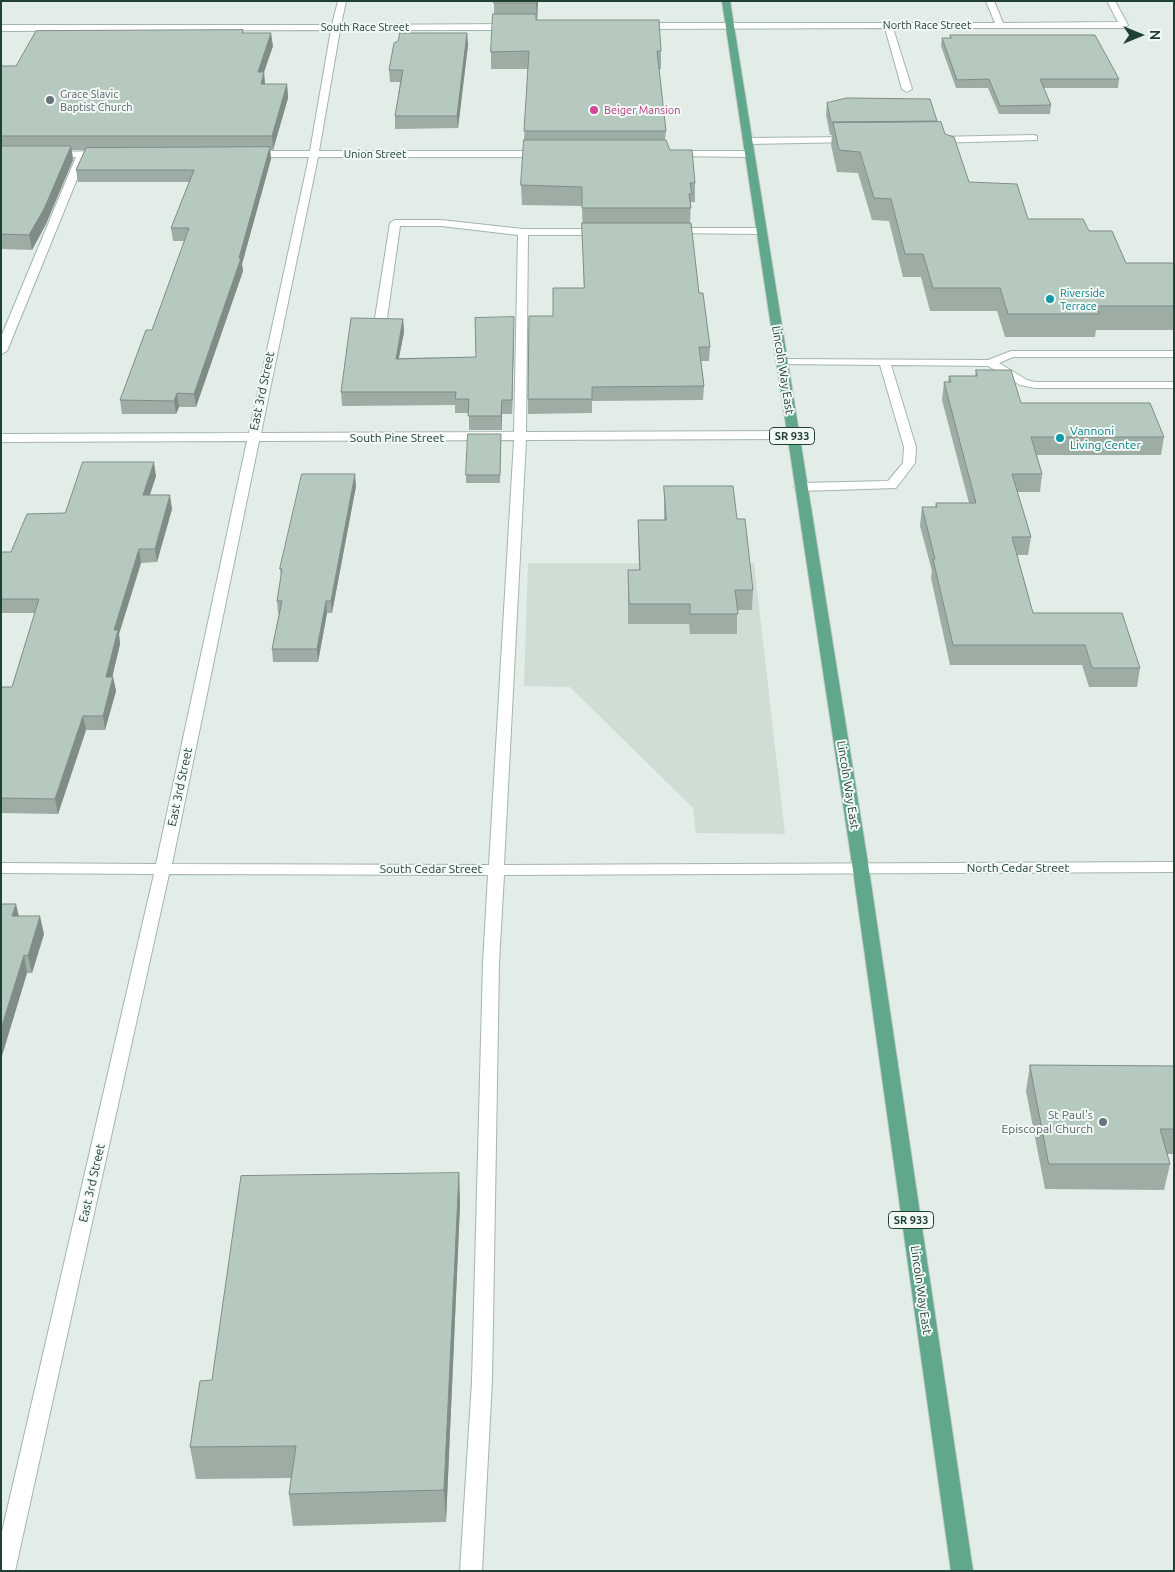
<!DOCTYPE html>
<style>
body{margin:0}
#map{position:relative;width:1175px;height:1572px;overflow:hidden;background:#e1ede6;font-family:Ubuntu,sans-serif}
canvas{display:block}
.frame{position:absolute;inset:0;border:2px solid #204033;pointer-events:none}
.north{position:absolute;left:1115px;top:10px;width:50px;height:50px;-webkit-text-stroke:4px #f2f9f5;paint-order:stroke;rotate:90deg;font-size:14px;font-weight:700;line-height:20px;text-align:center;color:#204033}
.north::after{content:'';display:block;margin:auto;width:18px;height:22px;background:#204033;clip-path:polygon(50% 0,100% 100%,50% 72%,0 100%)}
</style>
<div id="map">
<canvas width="1175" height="1572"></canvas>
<div class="frame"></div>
<div class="north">N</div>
</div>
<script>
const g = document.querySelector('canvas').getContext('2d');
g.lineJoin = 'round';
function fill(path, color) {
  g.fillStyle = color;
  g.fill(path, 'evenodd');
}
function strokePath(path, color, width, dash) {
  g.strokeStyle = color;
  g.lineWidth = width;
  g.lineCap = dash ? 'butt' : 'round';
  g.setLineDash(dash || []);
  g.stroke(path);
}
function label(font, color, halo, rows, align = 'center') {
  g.font = font + ' Ubuntu,sans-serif';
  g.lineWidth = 4;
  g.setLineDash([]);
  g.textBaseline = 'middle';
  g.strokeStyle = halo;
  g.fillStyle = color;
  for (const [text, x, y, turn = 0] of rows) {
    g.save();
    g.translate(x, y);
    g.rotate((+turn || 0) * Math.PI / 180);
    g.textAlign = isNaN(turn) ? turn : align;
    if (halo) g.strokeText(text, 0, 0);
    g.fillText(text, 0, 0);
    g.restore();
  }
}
fill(new Path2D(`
 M528,563H754L785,834L696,833L693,808L570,687L524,686Z`), '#cfddd5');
const minor = new Path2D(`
 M338,1H346L341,25L512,24L516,27L512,30H340L319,151H542L547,154L542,157H318L261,433L514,432L518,235L441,226H400L387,318L381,321L375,318L390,223L395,220H441L523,229H602L607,232L602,235H528L526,432L792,431L798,435L792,439L526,440L504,865L1174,862V872L504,875L499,963L492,1381L482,1571H460L472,1381L483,963L488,875L169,874L15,1571H1V1536L154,874L1,873V863L156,864L247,441L1,442V434L249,433L309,157H250L245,154L250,151H310L331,30L1,31V25H332ZM514,440L489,865L172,864L259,441Z
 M986,1H994L1003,23L1118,22L1107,1H1115L1128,25L1124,28H893L912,89L907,92L902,89L885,28L640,29L636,26L640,23H995Z
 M1034,135L1037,136V140L934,143L929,140L934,137Z
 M851,137L856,140L854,142L748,144L743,141L748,138Z
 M102,151L107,154L105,156L86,157L7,351L1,354V337L76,157L53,158L48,155L53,152Z
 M673,151H749L754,154L749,157L670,156V152Z
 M673,228H761L766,231L761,234L669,233L668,231Z
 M1011,351H1174V357H1013L999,363L1027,380L1035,382H1174V388H1035L1020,385L988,366L891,365L916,447L915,463L896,488L800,491L794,487L800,483L888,481L903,463L904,447L880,365L781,364L777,363V359L988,360Z`);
const major = new Path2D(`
 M722,1H730L869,870L973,1571H951L853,870Z`);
strokePath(minor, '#a3b6ad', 2);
strokePath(major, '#c1cac6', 2);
fill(minor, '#fff');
fill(major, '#61a78c');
fill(new Path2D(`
 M538,1L537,20L661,51V69H659L666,131L665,140L670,150L695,183V202H691L690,223L699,293L710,347L709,361H701L704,386L703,400L592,401V413L528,414V399L553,316L584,288L582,206L522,205L521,185L524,140L528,69H491V52L494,14V3Z
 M243,30V33L273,46L264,72L265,84H287L288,98L273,150H270L271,159L242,264L243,271L196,407H179L176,414H122L120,400L152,330L185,241H173L171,228L189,182H78L76,170L85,150H72L73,160L46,224L32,250L1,249V66H16Z
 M467,33L468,45L458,128L395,129V116L400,82H390L389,70Z
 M950,35L1119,79L1118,88H1043L1051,105L1050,114H999L988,88H956L941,46L942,38H950Z
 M827,103L937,122L945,134L969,182L1028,219L1089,231L1126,263H1174V330H1096L1095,337H1005L997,311H930L921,277H903L889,221L872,220L858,173L837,172L831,145L832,135H830L826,115Z
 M403,319L404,332L399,358L476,357L514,330L512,414H502V430H469V413H455V405L342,406L341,392Z
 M976,370L1021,403L1164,437L1161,455H1037L1042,474L1040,492H1017L1031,537L1028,555H1017L1033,613L1140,668L1137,687H1089L1082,665H950L931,578L932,571L920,526L922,507H935L936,503H969L942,400L944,382H948L949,376H975Z
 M501,434L500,483H466V475Z
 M156,476L150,495L172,509L157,562L141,563L119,634L120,644L112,677H113L116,691L105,730H86L58,814L1,813V687H12L35,613H1V552H11L65,513Z
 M356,486L332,613H327L318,662H273L272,649L279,613H278L277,601L281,577L280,569Z
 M664,486L737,519L753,590L752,610H737V634H690L689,624H628V570H639L638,520H664Z
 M1,904L44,934L32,973H27L1,1059Z
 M1030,1065L1174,1066V1154H1167L1170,1164L1164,1190L1045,1189L1026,1091Z
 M459,1173L460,1205L446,1522L293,1526L289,1494L291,1478L196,1479L190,1447L212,1380Z`), '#9dada4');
fill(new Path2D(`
 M537,1H538L537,23L536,3Z
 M271,33L273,46L264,72L265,85H260L258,72Z
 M467,33L468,45L458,128L457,116Z
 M287,84L288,98L273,150L272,136Z
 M71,146L73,160L46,224L32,250L29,235Z
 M270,147L271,159L242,264L243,271L196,407L194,394L239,258Z
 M514,317V330L512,414V400Z
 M403,319L404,332L396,372V359Z
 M177,393L179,407L176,414L174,401Z
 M502,400V430L501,416Z
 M154,462L156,476L145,509L143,495Z
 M355,474L356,486L332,613L331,601Z
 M170,495L172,509L157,562L155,549Z
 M139,549L141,563L119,634L120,644L109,691L106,677L114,630Z
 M326,601L327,613L318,662L317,649Z
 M113,677L116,691L105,730L103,716Z
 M83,716L86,730L58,814L55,799Z
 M16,904L20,921L12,916Z
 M40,916L44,934L32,973L28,956Z
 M24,955L27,973L1,1059V1029Z
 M459,1173L460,1205L446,1522L444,1490Z`), '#7f8d86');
const building = new Path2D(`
 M494,1H537L536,3H494Z
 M493,14H536V20H659L661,51H657L666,131H524L529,51L491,52Z
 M243,30L242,33H271L258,72H264L261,84H287L272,136H1V66H16L36,31Z
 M400,33H467L457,116H395L403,70H389L394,43L398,41Z
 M950,35H1095L1119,79H1040L1051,105L1000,106L989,79L957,80L942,38H951Z
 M847,98L930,99L937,121L831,122L827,103Z
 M941,122L945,134L954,137L969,182L1017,184L1028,219H1083L1089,231H1112L1126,263H1174V306H1096L1099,314H1008L1000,288H933L923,254H905L891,199L874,198L860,152L839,150L833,123Z
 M524,140H666L670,150H692L695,183H690L692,194H689L691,208H582V187L521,185Z
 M1,146H71L44,209L29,235L1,234Z
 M270,147L239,258H241L194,394L177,393L174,401L120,400L146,330H152L189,228H171L194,170H76L86,148Z
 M582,223H691L699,293H703L710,347H699L704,386L592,387V399H528L529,316H553V288H584Z
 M514,317L512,400H502L501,416H468L469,399H455L456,392H341L351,318L403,319L396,359L476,357L475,318Z
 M976,370H1011L1021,403H1150L1164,437H1031L1042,474H1012L1031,537H1012L1033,613H1122L1140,668H1092L1085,645H953L933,559H935L922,507H937L936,503H976L944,382H951L949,376H977Z
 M468,434H501L500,475H466Z
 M83,462H154L143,495H170L155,549H139L114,630H118L106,677H113L103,716H83L55,799L1,798V687H12L39,599H1V552H11L27,514L65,513Z
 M302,474H355L331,601H326L317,649H272L282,601H277L282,569H280Z
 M664,486H733L737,519H745L753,590H735L738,614H690V604H629L628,570H640L638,520H666Z
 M1,904H16L12,916H40L28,956L24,955L1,1029Z
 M1030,1065L1174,1066V1129H1160L1170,1164H1049Z
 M459,1173L444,1490L289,1494L296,1446L190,1447L200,1381L212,1380L241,1176Z`);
fill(building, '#b6c9bf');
strokePath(building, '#7f8d86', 1);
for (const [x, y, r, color] of [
 [50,100,5,"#6b7280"],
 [594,110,5,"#d1479c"],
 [1050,299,5,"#0f9aa8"],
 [1060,438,5,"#0f9aa8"],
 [1103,1122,5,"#6b7280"]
]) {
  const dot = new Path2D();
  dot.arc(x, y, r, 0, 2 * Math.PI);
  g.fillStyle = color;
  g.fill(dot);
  strokePath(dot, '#f2f9f5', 2);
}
label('11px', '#204033', '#f2f9f5', [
 ["North Race Street",927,25],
 ["South Race Street",365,27],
 ["Union Street",375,154]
]);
label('11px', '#5b616d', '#f2f9f5', [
 ["Grace Slavic",60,94],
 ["Baptist Church",60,107]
], 'left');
label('11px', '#b23c85', '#f2f9f5', [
 ["Beiger Mansion",604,110]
], 'left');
label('11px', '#0d838f', '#f2f9f5', [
 ["Riverside",1060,293],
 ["Terrace",1060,306]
], 'left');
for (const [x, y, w] of [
 [792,436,45],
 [911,1220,45]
]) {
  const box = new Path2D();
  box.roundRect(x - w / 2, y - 8.5, w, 17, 4);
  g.fillStyle = '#f2f9f5';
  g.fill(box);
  strokePath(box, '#204033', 1);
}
label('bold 11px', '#204033', null, [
 ["SR 933",792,436],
 ["SR 933",911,1220]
]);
label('12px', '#204033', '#f2f9f5', [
 ["Lincoln Way East",783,370,81],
 ["East 3rd Street",262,391,-78],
 ["South Pine Street",397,438],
 ["Lincoln Way East",848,785,81],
 ["East 3rd Street",180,787,-78],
 ["North Cedar Street",1018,868],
 ["South Cedar Street",431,869],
 ["East 3rd Street",92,1183,-77],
 ["Lincoln Way East",921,1290,82]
]);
label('12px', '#0d838f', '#f2f9f5', [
 ["Vannoni",1070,431],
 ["Living Center",1070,445]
], 'left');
label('12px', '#5b616d', '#f2f9f5', [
 ["St Paul's",1093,1115],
 ["Episcopal Church",1093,1129]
], 'right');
</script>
